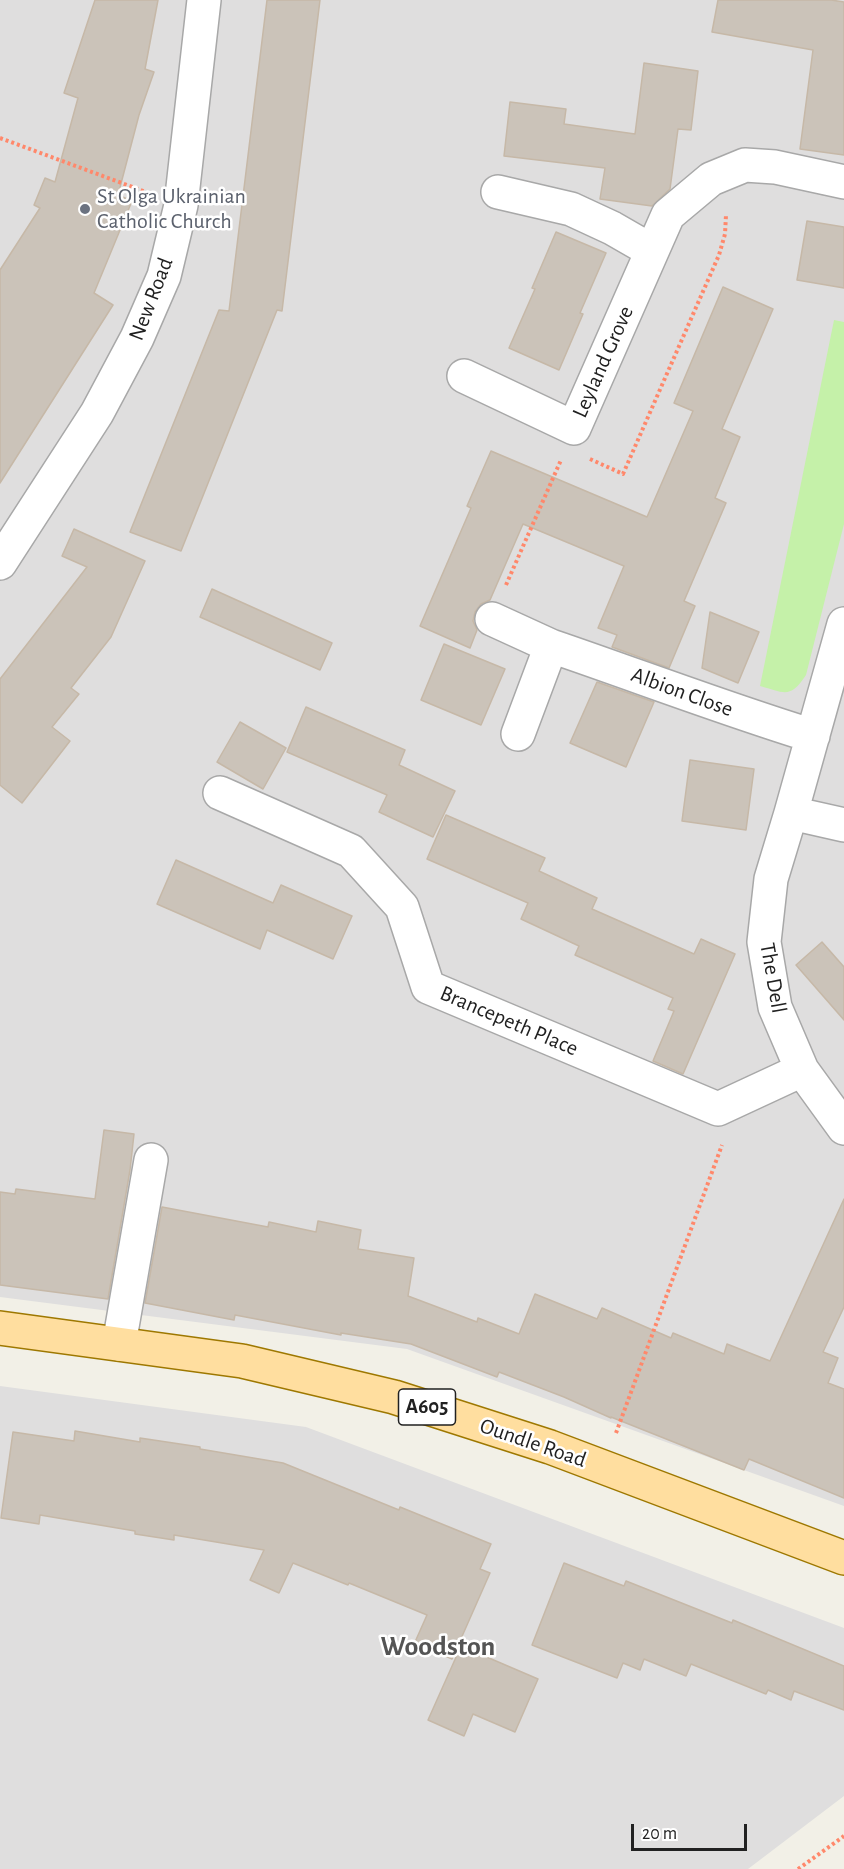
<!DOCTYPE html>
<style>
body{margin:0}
#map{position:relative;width:844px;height:1869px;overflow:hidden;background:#f2f0e7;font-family:"Alegreya Sans",sans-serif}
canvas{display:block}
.scale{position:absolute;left:631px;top:1824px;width:116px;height:27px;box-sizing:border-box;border:3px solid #212121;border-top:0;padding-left:8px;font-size:18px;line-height:21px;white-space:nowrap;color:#212121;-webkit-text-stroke:4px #fff;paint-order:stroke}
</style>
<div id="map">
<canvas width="844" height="1869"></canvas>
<div class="scale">20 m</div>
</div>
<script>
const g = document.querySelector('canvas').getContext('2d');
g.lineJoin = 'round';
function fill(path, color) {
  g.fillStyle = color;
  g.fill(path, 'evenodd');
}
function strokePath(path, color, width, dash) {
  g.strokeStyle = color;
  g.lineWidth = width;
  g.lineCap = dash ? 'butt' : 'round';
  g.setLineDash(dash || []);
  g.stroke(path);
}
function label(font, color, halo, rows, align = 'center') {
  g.font = font + ' "Alegreya Sans",sans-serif';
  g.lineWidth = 5;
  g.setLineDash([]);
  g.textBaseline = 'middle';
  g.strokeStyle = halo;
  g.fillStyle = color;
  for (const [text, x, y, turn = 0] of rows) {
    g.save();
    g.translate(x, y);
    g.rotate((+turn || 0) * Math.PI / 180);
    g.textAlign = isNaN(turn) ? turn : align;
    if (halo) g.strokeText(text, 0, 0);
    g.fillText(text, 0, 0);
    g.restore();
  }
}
fill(new Path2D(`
 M0,0H844V1506L407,1349L0,1297Z
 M0,1386L306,1427L844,1628V1796L748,1869H0Z`), '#dfdede');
fill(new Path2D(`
 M834,320L844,322V524L806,675C790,699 785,693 760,686Z`), '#c5f1a9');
const building = new Path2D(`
 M95,0H158L145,69L154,72L139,115L118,195L132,201L94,293L113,305L0,483V270L40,208L34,205L45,178L55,182L78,98L64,93Z
 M267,0H320L282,311L277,310L181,551L130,532L219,310L229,311Z
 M718,0H831L844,2V155L800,149L813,50L712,32Z
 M644,63L698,71L691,130L678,129L670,189L652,206L600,199L605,168L504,156L510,102L566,109L564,124L635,134Z
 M807,221L844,227V288L797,280Z
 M556,232L606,253L580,313L583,314L559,370L509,348L535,289L532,288Z
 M723,287L773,309L722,429L740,437L715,498L726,503L684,601L695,606L669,668L612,647L617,635L598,628L624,566L523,524L490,600L481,604L475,612L473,621L477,630L470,648L420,626L471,508L467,506L491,451L647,517L693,411L674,403Z
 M74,529L145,561L111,637L71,688L79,694L52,727L70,741L22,803L0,785V679L87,567L62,556Z
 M212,589L332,643L320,670L200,617Z
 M710,612L759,632L738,683L702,668Z
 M444,644L505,669L481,725L421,700Z
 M597,682L654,702L626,767L570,743Z
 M306,707L405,750L399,765L455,791L433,837L379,812L387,795L287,752Z
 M240,722L286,748L263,789L217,762Z
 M690,760L754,769L746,830L682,821Z
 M446,815L545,858L539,871L597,898L592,909L694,954L701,939L735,954L683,1074L653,1061L674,1011L668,1009L673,998L575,955L579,946L521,919L528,903L427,859Z
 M176,860L273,903L281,885L352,916L333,959L267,930L260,949L157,904Z
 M822,942L844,967V1020L796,965Z
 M104,1130L134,1134L130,1170L108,1299L0,1285V1192L15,1194L16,1189L95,1199Z
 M844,1199V1307L823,1352L838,1358L828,1383L844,1389V1498L749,1459L744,1470L611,1417V1418L564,1397L499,1372L497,1377L411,1344L341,1333V1335L235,1315L234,1320L145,1303L162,1207L268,1227L269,1222L316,1232L318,1221L361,1230L358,1249L414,1258L408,1296L477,1322L478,1318L519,1334L535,1294L597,1319L602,1308L671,1338L673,1333L724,1354L727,1344L770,1361Z
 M75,1431L140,1442V1438L200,1447V1449L283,1463L399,1510L400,1507L491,1544L480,1569L490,1573L452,1659L415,1642L427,1615L349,1583L348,1585L293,1563L279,1593L250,1580L264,1550L174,1535V1540L135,1534V1531L40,1515L39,1524L1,1518L13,1432L74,1441Z
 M564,1563L624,1586L626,1581L732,1623L733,1620L844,1666V1710L794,1691L791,1700L768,1690L766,1694L691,1664L686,1676L644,1659L640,1670L623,1663L617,1678L532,1645Z
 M461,1646L538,1679L515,1732L473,1714L464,1736L428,1720Z`);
fill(building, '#cbc3b9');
strokePath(building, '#c6b8a7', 1.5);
const minor = new Path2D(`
 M498,192L571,209L612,228L652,251
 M464,376L574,428L668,215L711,179L745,165L775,167L844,182
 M0,563L97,413L137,338L164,276L181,205L204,0
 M492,619L551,646
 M844,624L791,813L771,879L764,942L775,1007L802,1070L844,1128
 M518,734L551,646C639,676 725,709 813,736
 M220,793L351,851L402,907L428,987L718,1109L802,1070
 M791,813L844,825
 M119,1344L151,1160`);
const major = new Path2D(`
 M0,1328L242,1361L394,1397L550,1447L844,1558`);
strokePath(minor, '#a8a8a8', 36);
strokePath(major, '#9e7800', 36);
strokePath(new Path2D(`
 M0,138L146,192
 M590,459L623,474L719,255L725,234L726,215
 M506,585L561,460
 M616,1433L722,1145
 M798,1869L844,1836`), '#ff886b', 4, [3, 3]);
strokePath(minor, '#fff', 33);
strokePath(major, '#ffde9f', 33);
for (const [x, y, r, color] of [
 [85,209,6,"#6b7280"]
]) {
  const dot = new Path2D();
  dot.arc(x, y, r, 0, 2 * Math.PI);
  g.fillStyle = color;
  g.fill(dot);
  strokePath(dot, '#fff', 2);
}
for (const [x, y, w] of [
 [427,1407,57]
]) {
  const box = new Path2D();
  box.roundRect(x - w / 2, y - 18, w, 36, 4.5);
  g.fillStyle = '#fff';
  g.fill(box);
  strokePath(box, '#212121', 1.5);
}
label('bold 21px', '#212121', null, [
 ["A605",427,1407]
]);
label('22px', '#5b616d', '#fff', [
 ["St Olga Ukrainian",97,196],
 ["Catholic Church",97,221]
], 'left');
label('22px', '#212121', '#fff', [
 ["New Road",151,299,-69],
 ["Leyland Grove",603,362,-66],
 ["Albion Close",682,692,20],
 ["The Dell",773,978,80],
 ["Brancepeth Place",509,1021,23],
 ["Oundle Road",533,1443,19]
]);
label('bold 28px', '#545454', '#fff', [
 ["Woodston",438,1647]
]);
</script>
